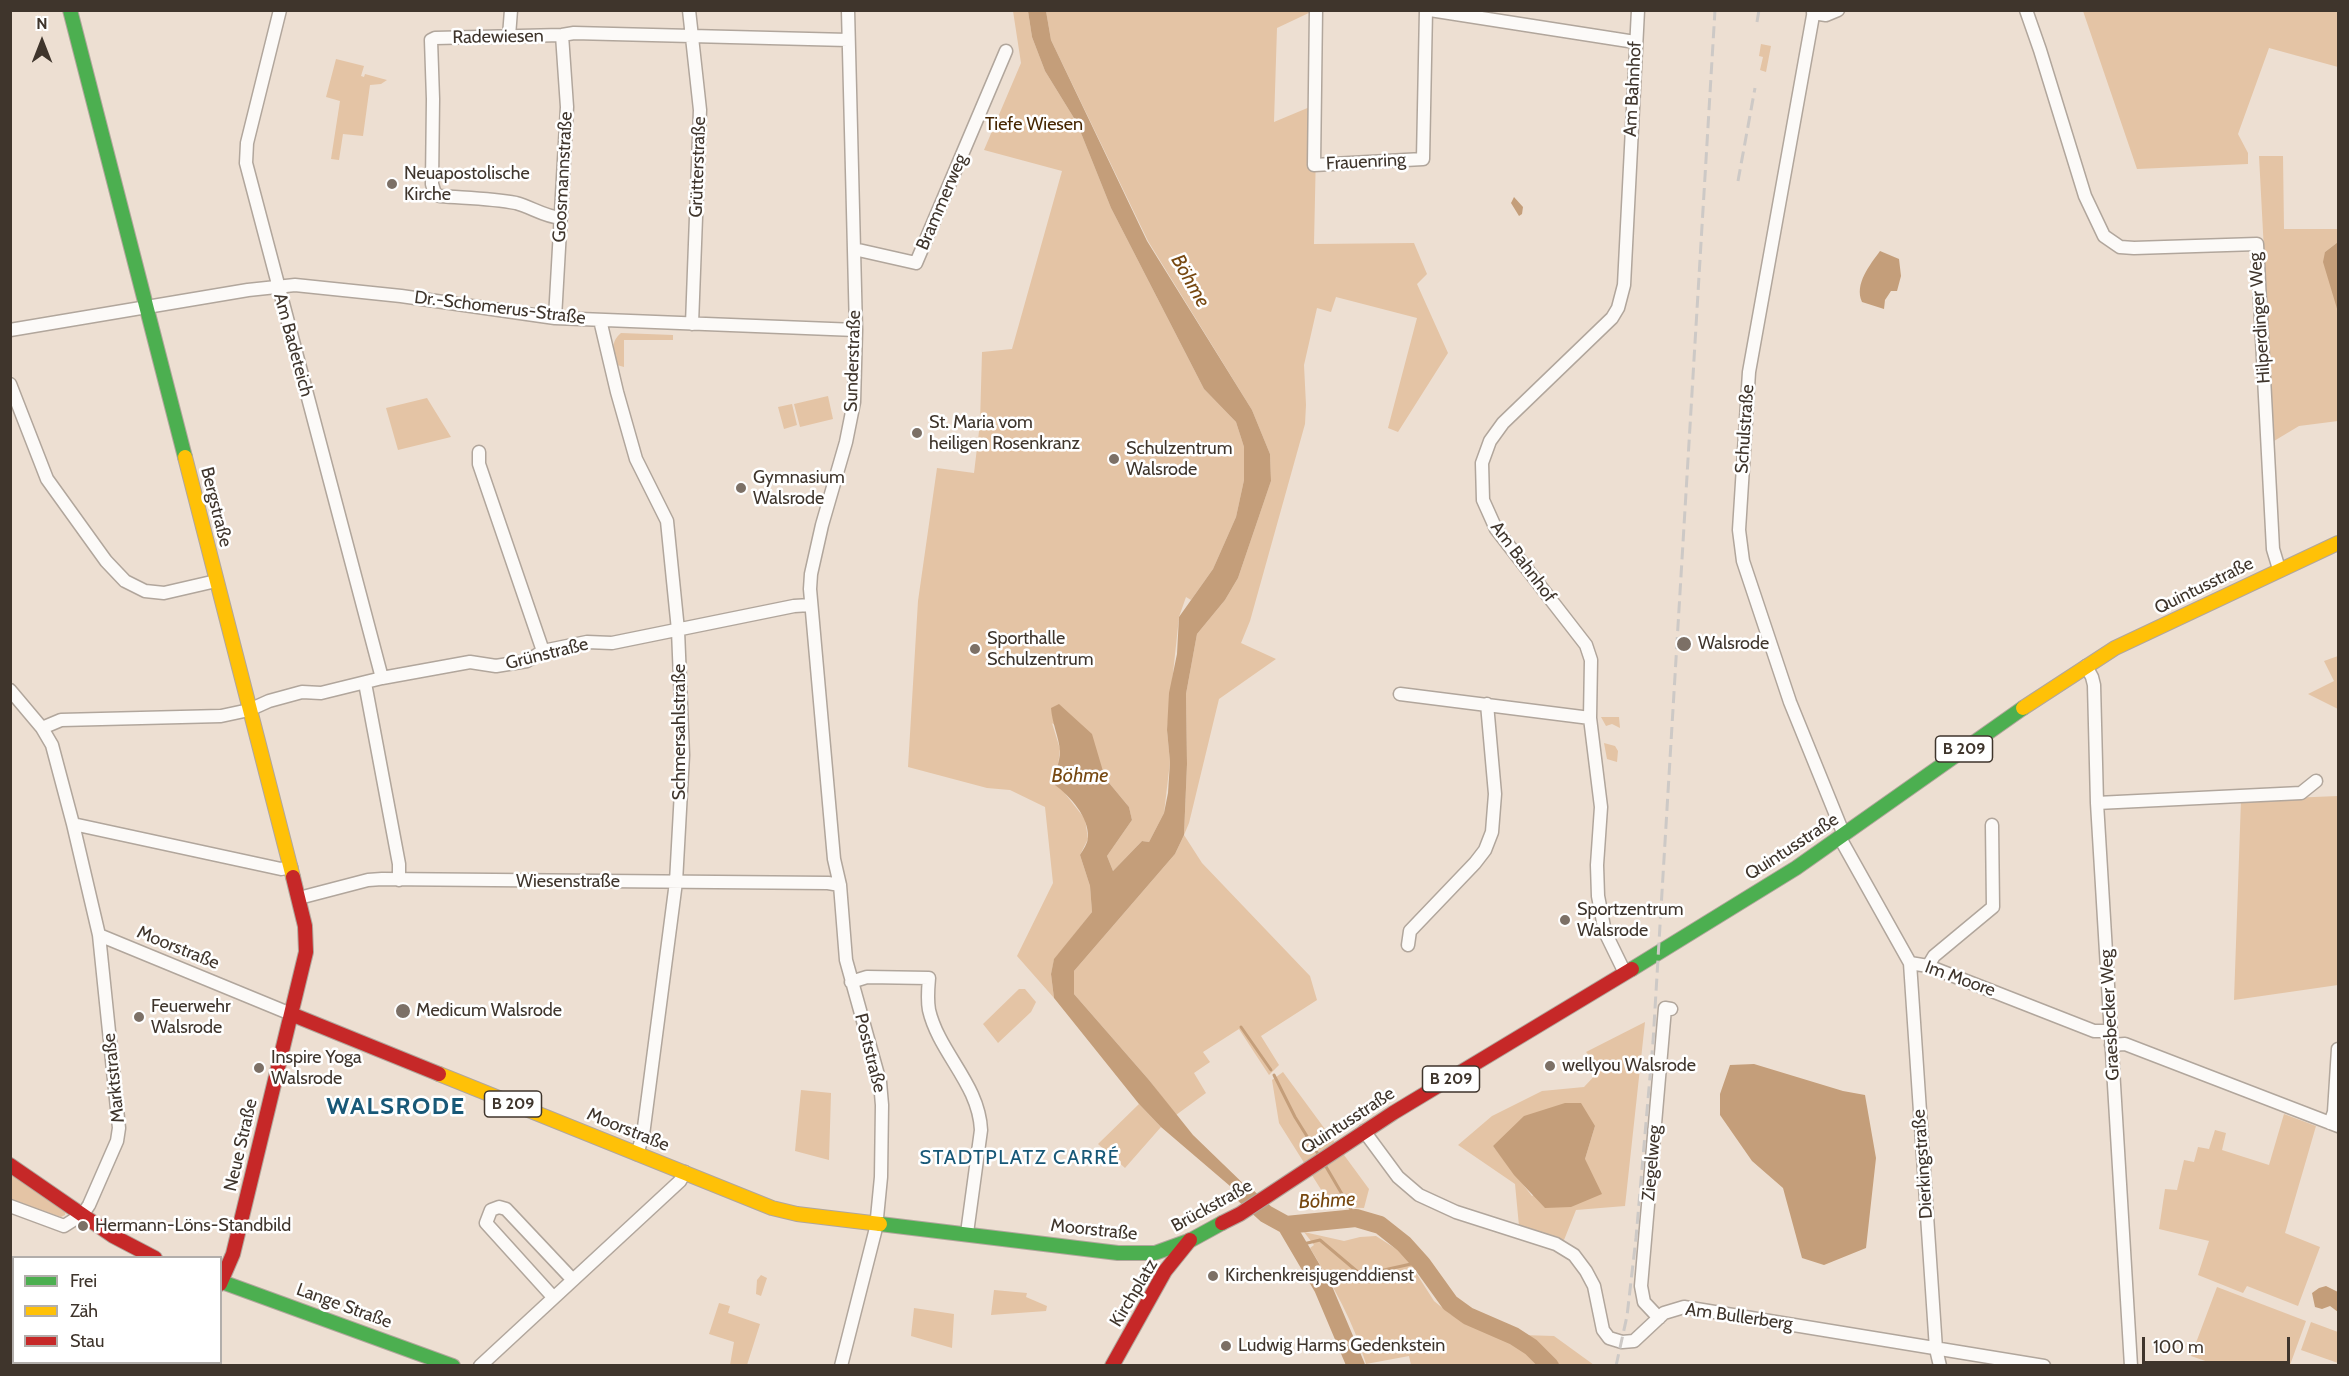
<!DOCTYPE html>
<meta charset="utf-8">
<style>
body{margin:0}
#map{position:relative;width:2349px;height:1376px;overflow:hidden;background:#eddfd2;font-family:Cabin,sans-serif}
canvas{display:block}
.frame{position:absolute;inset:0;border:12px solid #3f352c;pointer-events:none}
.legend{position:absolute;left:12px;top:1256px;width:210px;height:108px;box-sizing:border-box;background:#fff;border:2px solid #b2aeab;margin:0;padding:8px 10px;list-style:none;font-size:18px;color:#3f352c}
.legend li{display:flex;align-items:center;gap:12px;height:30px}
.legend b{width:30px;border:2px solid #b2aeab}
.north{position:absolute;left:12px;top:12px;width:60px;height:60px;-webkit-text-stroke:4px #fff;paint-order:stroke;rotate:0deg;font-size:16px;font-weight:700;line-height:24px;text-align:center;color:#3f352c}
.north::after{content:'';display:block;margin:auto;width:21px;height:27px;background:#3f352c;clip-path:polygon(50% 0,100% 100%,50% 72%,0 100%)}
.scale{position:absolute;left:2142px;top:1337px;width:148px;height:27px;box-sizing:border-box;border:3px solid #3f352c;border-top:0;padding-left:8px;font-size:18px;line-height:21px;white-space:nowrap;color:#3f352c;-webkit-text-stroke:4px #fff;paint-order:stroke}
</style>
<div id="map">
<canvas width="2349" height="1376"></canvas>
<div class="frame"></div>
<ul class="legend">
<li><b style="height:8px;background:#4caf50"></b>Frei</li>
<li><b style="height:8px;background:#ffc107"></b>Zäh</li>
<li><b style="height:8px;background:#c62828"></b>Stau</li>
</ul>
<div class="north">N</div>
<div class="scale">100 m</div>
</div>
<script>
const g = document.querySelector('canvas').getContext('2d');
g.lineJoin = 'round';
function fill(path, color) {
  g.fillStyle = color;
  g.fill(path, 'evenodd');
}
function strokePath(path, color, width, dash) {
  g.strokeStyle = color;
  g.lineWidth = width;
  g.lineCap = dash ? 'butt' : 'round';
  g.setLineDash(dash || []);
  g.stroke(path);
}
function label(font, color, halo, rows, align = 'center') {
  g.font = font + ' Cabin,sans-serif';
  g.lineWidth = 5;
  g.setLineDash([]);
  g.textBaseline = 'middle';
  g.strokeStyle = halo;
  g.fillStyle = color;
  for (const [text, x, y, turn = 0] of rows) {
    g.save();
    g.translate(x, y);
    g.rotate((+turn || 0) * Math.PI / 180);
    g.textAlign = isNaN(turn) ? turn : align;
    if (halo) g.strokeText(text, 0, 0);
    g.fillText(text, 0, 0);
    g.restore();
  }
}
fill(new Path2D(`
 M1013,11H1028L1032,37L1045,71L1077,123L1111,208L1204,389L1236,422L1244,447V480L1236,517L1213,569L1191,600L1186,597L1179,617L1167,730L1170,762L1164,813L1149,842L1142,841L1113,871L1107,856L1132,820L1129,807L1105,778L1098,760L1052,723L1060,749L1058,766L1063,791L1085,819L1088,839L1080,855L1090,886L1092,912L1054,960L1051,974L1054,998L1017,956L1053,883L1045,807L1010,790L987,788L908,767L918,601L937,468L974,473L980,423L982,352L1012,349L1062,171L984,150L1021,63Z
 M1046,11H1313L1277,28L1274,122L1317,104L1314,244L1414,243L1427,274L1417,284L1448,353L1398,432L1388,428L1417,318L1336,297L1331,312L1317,308L1304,365L1306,405L1305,424L1250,621L1241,643L1276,659L1219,699L1189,823L1184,835L1202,863L1310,976L1317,1000L1261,1036L1279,1065L1269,1075L1239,1029L1203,1052L1210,1062L1194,1073L1206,1093L1176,1115L1149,1080L1074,994V971L1175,854L1184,835L1187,764L1186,694L1197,634L1225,600L1238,578L1271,481L1270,454L1252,410L1148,241L1051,40Z
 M2083,11H2338V67L2269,48L2238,134L2248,153V164L2137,169Z
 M1761,44L1771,46L1766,72L1760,70L1763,57L1759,56Z
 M336,59L364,66L361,76L364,77L365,74L387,80L381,84L370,85L363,136L343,134L339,160L331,159L340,101L326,97Z
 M2259,156H2283L2284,229H2338V242L2325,252L2338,312V421L2299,426L2274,441Z
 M621,333L673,335V340H624V367L617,365C613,352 610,342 621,333Z
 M828,396L833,419L800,427L794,404Z
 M427,398L451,437L398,450L386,408Z
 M792,404L797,425L784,429L778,407Z
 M2338,656V709L2308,694L2334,681L2324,661Z
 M1601,717H1619L1620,728L1612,724L1606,726Z
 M1604,743L1615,746L1618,751L1617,762L1607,759Z
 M2338,796V985L2234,1000L2241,800Z
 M1019,989H1025L1036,1002L1031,1012L998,1043L983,1024Z
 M1645,1022L1625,1206L1576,1210L1564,1240L1519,1226L1515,1184L1458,1145L1492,1116L1542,1091L1584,1087L1601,1069L1586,1052ZM1595,1126L1585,1159L1532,1196L1493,1146Z
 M1283,1072L1369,1189L1364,1208L1332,1207L1279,1123L1272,1080Z
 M801,1090L831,1093L829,1160L795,1151Z
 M1139,1104L1161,1127L1125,1168L1098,1144Z
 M2284,1114L2316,1126L2285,1233L2320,1247L2298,1306L2247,1286L2243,1293L2198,1275L2209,1241L2159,1229L2165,1189L2177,1190L2184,1160L2194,1162L2198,1147L2209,1149L2215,1130L2226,1133L2222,1150L2269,1165Z
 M11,1170L66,1208L65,1215L61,1217L11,1200Z
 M1304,1232L1344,1241L1360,1237L1376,1236L1404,1254L1434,1301L1450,1314L1522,1348L1538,1365H1411L1409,1356L1366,1364C1354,1323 1333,1285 1310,1248L1314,1245Z
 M10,1273L14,1274V1362L100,1363L96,1366L11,1365Z
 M761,1275L767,1278L761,1296L756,1294L757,1280Z
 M2217,1287L2306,1321L2290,1365H2217L2191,1356Z
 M994,1290L1027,1293L1026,1297L1047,1306L1046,1311L991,1315Z
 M719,1303L730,1306L728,1313L760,1324L747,1365H730L734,1342L709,1334Z
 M914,1308L954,1314L952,1348L911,1336Z
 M2311,1322L2338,1332V1363L2301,1350Z
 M1522,1335L1554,1336L1594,1365H1557L1552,1357Z`), '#e4c4a5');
fill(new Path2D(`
 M1028,11H1046L1051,40L1147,241L1252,410L1270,454L1271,481L1238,578L1225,600L1197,634L1186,694L1187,764L1184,835L1175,854L1074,971V994L1149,1080L1193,1135L1253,1193L1244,1198L1161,1127L1139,1104L1054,998L1051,974L1054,959L1092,912L1090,886L1080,855C1083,850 1088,843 1088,837C1089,817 1070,796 1055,785C1054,773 1060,763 1060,751C1059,737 1052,723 1051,708L1059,704L1092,734L1105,778L1129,807L1132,820L1107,856L1113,871L1142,841L1149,842L1164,813L1168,793L1170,762L1167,730L1169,693L1177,654L1179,617L1213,569L1236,517L1244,480V447L1236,422L1204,389L1111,208L1077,123L1045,71L1032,37Z
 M1514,197L1523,207L1522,214L1519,216L1511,203Z
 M2338,242V312L2323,262L2325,252Z
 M1880,251L1899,259L1901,276L1897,291H1891L1885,300L1884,309L1862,302C1854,284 1870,265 1880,251Z
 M1754,1064L1843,1091L1865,1095L1876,1158L1866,1248L1824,1265L1802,1258L1783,1188L1752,1161L1720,1115V1094L1730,1065Z
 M1565,1103H1581L1595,1126L1585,1159L1602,1194L1571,1207L1545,1208L1514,1175L1493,1146L1524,1116Z
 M2326,1286L2338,1292V1312L2330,1306L2322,1309L2315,1307L2312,1293L2319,1288Z`), '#c49e7a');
strokePath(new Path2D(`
 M1241,1027L1271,1070
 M1274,1075L1295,1117L1318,1154
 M1325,1165L1356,1218
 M1299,1245L1320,1240L1359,1273L1366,1274L1420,1262
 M10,1347L14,1346
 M93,1362L96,1366`), '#c49e7a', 3);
strokePath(new Path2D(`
 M1245,1195L1266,1214L1286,1225L1356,1218L1380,1225L1404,1244L1422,1264L1450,1303L1468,1316L1514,1336L1531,1347L1550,1366
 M1286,1225L1323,1288L1356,1366`), '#c49e7a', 18);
const street = new Path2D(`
 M280,10L247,143L246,163L382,678
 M689,10L700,110L692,324
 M1316,10L1314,165L1423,159L1426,10
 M1430,10L1635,42
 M1814,10L1749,372L1739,530L1743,561L1790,702L1844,835
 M2026,10L2040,50L2085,196L2104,236L2120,247L2134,248L2257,244L2273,549L2279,569
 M1813,13L1826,15L1838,10
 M509,36L511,10
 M561,218C545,217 531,207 516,203C491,198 465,198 440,196L435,194L432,184L433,99L431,40L435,38L562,35L574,33L848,40
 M854,249L916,263L1006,51
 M555,318L567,107L562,35
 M600,320L617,392L636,459L667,521L678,630L683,755L676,882L643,1135L637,1154
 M10,330L248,290L295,285L401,296L555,318L856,330
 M10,384L47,479L106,561L125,581L145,591L164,593L216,581
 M479,452V464L543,651
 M2086,666L2092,677L2094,685L2097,803L2131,1366
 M365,683L399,864V880
 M10,690L42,728L52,745L73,824L99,935L119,1128L117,1141L89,1205L83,1214L64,1226L10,1206
 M1400,694L1590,718
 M42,728L61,720L221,716L249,710L269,701L302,692L321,693L382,678L470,662L496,666L527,661L543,651L587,642L612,643L794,606L811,605
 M2097,803L2301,793L2316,781
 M73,824L281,869L291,867
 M1840,838L1910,963
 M299,898L368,880L382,879L828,883L840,885
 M99,935L291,1014
 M1408,945L1410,931L1475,863L1485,850L1492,832L1495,794L1487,704
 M1910,963L1936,1349L1940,1366
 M1910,963L1928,966L2094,1031H2111
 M1928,966L1934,956L1993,907L1992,825
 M1625,973L1605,932L1598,896L1597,865L1601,807L1590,718L1591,660L1586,645L1496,529L1483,500L1482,463L1490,441L1503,423L1612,318L1618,308L1624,285L1638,10
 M851,982L867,977L929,978C928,989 927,999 929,1010C939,1053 979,1084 981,1130L967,1233
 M2111,1045L2125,1044L2338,1126
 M2330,1123L2334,1112L2338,1049
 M1364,1131L1398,1177L1419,1195L1456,1212L1556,1244L1574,1255L1586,1271L1594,1286L1603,1330L1609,1338L1622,1342L1634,1341L1664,1313L1684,1307L2044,1366
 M553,1297L486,1223L491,1210L499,1207L506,1209L572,1279
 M1659,1318L1644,1302L1641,1286L1665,1008L1671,1009
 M480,1366L680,1181L685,1172
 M841,1366L876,1228L881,1177L882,1105L880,1082L846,960L840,885L834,859L810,589L811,574L822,525L846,442L854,402L856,330L848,10`);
const fast = new Path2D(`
 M70,10L185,457
 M1632,969L1796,868L2023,708
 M880,1224L1118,1253H1155L1191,1240L1222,1223
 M222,1282L453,1366`);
const slow = new Path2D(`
 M185,457L293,877
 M2023,708L2115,648L2338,543
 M439,1074L772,1208L797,1214L880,1224`);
const jam = new Path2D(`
 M291,1014L306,952L305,926L293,877
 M10,1165L113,1236L155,1258
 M1222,1223L1240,1214L1393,1113L1632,969
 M220,1284L233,1254L291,1014L439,1074
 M121,1366L125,1362
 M1112,1366L1165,1271L1190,1240`);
strokePath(street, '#b1a69c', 15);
strokePath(fast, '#b1a69c', 16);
strokePath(slow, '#b1a69c', 16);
strokePath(jam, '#b1a69c', 16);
strokePath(street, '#fcfaf8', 12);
strokePath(fast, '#4caf50', 14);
strokePath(slow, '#ffc107', 14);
strokePath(jam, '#c62828', 14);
strokePath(new Path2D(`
 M1757,22L1759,10
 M1738,181L1755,88
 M1616,1366L1627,1316L1636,1238L1653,1042L1715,10`), '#cdc9c6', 3, [12, 6]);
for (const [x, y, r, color] of [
 [392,184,6,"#7c7066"],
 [917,433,6,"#7c7066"],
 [1114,459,6,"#7c7066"],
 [741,488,6,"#7c7066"],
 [1684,644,8,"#7c7066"],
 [975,649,6,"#7c7066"],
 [1565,920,6,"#7c7066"],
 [403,1011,8,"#7c7066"],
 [139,1017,6,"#7c7066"],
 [1550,1066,6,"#7c7066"],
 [259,1068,6,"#7c7066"],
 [83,1226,6,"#7c7066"],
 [1213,1276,6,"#7c7066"],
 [1226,1346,6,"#7c7066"]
]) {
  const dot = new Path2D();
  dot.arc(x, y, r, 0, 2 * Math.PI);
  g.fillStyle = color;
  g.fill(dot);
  strokePath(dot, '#fff', 2);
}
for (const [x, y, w] of [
 [1964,749,57],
 [1451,1079,57],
 [513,1104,57]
]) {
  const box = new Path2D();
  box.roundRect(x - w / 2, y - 13, w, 26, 4.5);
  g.fillStyle = '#fff';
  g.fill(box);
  strokePath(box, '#3f352c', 1.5);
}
label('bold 16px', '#3f352c', null, [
 ["B 209",1964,749],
 ["B 209",1451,1079],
 ["B 209",513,1104]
]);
label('18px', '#3f352c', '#fff', [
 ["Radewiesen",498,37,-1],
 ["Am Bahnhof",1633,89,-87],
 ["Frauenring",1366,162,-3],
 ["Grütterstraße",698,167,-88],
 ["Goosmannstraße",563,177,-87],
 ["Brammerweg",942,202,-67],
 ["Dr.-Schomerus-Straße",500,308,7],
 ["Hilperdinger Weg",2260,318,-94],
 ["Am Badeteich",293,345,75],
 ["Sunderstraße",853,361,-88],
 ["Schulstraße",1745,429,-86],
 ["Bergstraße",216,507,76],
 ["Am Bahnhof",1523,562,53],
 ["Quintusstraße",2204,586,-26],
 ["Grünstraße",547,654,-14],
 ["Schmersahlstraße",680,732,-90],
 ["Quintusstraße",1792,847,-33],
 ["Wiesenstraße",568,882],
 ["Moorstraße",178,948,22],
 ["Im Moore",1960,979,20],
 ["Graesbecker Weg",2110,1015,-93],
 ["Poststraße",870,1053,76],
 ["Marktstraße",114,1078,-96],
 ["Quintusstraße",1348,1121,-33],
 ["Moorstraße",628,1130,22],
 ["Neue Straße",241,1145,-77],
 ["Ziegelweg",1652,1163,-85],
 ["Dierkingstraße",1923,1164,-94],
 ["Brückstraße",1212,1206,-29],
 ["Moorstraße",1094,1230,6],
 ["Kirchplatz",1134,1293,-59],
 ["Lange Straße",344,1306,20],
 ["Am Bullerberg",1739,1317,8]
]);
label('18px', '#452500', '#fff', [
 ["Tiefe Wiesen",1034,125]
]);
label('18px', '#3f352c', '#fff', [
 ["Neuapostolische",404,174],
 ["Kirche",404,195],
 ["St. Maria vom",929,423],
 ["heiligen Rosenkranz",929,444],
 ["Schulzentrum",1126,449],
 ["Walsrode",1126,470],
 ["Gymnasium",753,478],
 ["Walsrode",753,499],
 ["Sporthalle",987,639],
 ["Schulzentrum",987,660],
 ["Walsrode",1698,644],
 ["Sportzentrum",1577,910],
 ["Walsrode",1577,931],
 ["Feuerwehr",151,1007],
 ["Walsrode",151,1028],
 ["Medicum Walsrode",416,1011],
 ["Inspire Yoga",271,1058],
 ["Walsrode",271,1079],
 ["wellyou Walsrode",1562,1066],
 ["Hermann-Löns-Standbild",95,1226],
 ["Kirchenkreisjugenddienst",1225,1276],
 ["Ludwig Harms Gedenkstein",1238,1346]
], 'left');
label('italic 20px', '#774810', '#fff', [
 ["Böhme",1190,281,60],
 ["Böhme",1080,776],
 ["Böhme",1327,1201,-3]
]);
g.letterSpacing = '1.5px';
label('20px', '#185877', '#fff', [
 ["STADTPLATZ CARRÉ",1020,1158]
]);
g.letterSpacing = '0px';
g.letterSpacing = '1.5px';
label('bold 24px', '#185877', '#fff', [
 ["WALSRODE",396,1107]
]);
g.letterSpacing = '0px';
</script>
